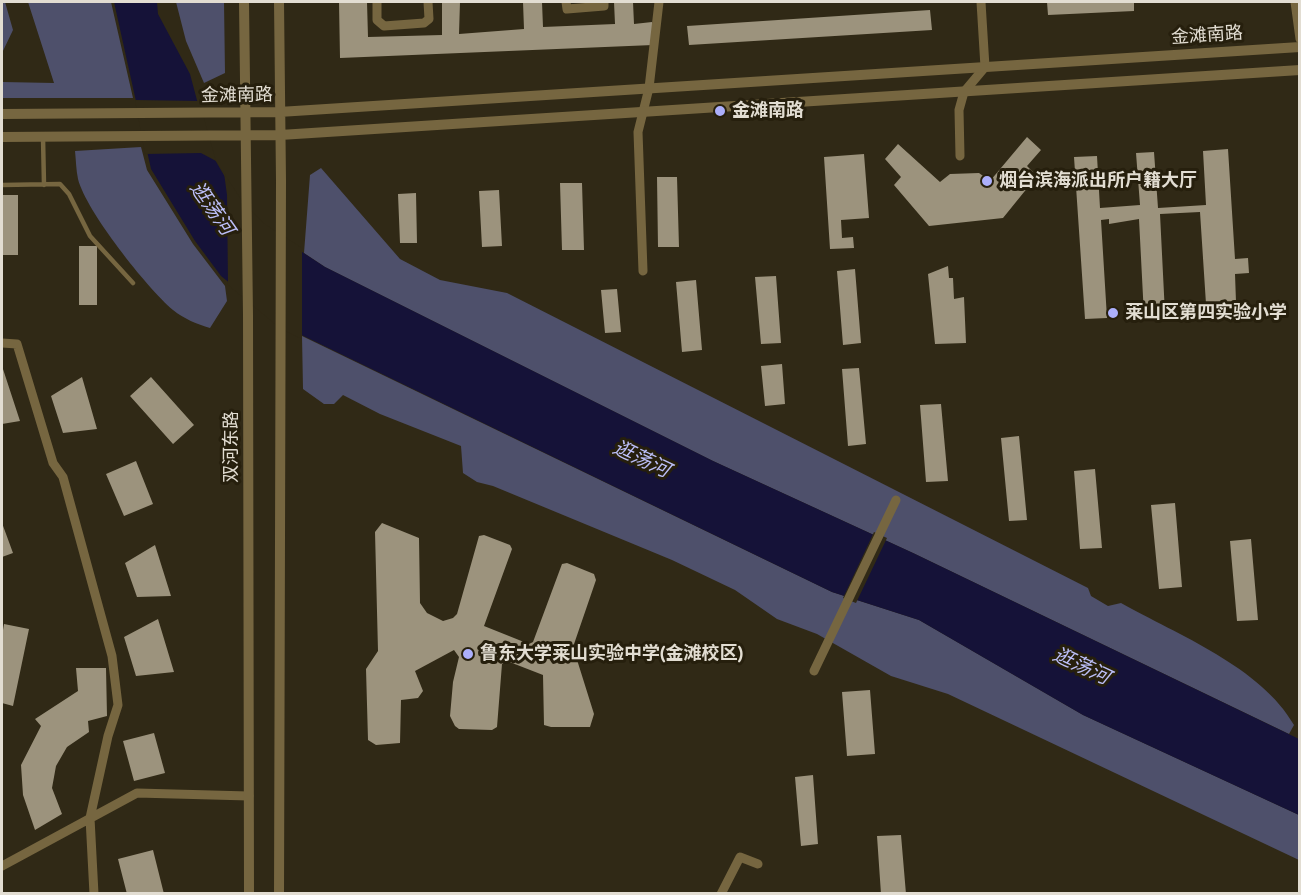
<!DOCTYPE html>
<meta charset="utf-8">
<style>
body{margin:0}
#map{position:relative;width:1301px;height:895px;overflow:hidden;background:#302916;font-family:"Varela Round",sans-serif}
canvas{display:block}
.frame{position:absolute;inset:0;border:3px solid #e2ddd2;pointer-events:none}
</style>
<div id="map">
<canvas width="1301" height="895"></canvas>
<div class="frame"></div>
</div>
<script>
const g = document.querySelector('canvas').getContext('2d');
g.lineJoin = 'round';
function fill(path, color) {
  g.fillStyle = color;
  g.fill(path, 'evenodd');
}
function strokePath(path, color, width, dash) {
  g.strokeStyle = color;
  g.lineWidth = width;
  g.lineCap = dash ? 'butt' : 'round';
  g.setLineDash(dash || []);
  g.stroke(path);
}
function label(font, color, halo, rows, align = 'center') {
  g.font = font + ' "Varela Round","Noto Sans SC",sans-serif';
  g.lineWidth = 6;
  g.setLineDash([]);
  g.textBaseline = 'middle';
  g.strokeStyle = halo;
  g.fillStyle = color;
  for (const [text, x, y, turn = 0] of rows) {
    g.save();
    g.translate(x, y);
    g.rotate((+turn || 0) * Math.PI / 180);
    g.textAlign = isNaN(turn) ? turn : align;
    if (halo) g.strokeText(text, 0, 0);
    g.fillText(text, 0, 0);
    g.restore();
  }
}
fill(new Path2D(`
 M2,2H5L13,30L2,53Z
 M28,2H111L133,98H2V82L54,83Z
 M176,2H224L225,73L204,83L186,41Z
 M141,147L147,170L193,244L225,286L227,301L210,328C197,324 184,319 173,310C147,288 86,211 78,179C76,170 76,160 75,151Z
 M321,168L400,259L440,280L507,293L1088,588L1091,596L1108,606L1121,603C1178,635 1261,667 1294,725L1289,734L913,553L713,461L325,267L304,253L310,175Z
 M302,336L832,592L919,620L1083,715L1299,815V860L948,694L891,676L817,634L777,619L735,590L672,560L493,486L477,482L463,473L461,446L380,414L343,395L334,404H324L303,389Z`), '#4e506b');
fill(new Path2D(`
 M114,2H157L158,14L190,74L211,153L242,206L264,227L325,267L713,461L913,553L1299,739V815L1083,715L919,620L832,592L283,326L221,276L195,241L151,169Z`), '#151238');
fill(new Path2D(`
 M135,100L199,101L216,161L244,204L266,225L302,248V339L281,329L228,285L227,195L224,173L216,161L201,153L145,154Z
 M874,532L887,538L856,603L843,598Z`), '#302916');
fill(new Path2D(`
 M339,2H367L368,37L442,35V2H460L459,34L524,29L523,2H542L543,27L615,24L614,2H633L634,24L652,22L653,45L340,58Z
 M1047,2H1134V11L1048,15Z
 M930,10L932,30L689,45L687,26Z
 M1027,137L1041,150L1027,166L1037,176L1003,218L929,226L894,185L901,177L885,159L898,144L940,182L950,174L979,173L990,181Z
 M1228,149L1235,259L1248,258L1249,273L1235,274L1236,302L1206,304L1200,212L1160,214L1165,314L1144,316L1139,219L1109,224V219L1101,220L1107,318L1085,319L1074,157L1097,156L1100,208L1140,205L1136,153L1154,152L1158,208L1206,205L1203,151Z
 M864,154L869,218L841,220L842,238L853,237L854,248L830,249L824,157Z
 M657,177H677L679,247H658Z
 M560,183H582L584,250H562Z
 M499,190L502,246L482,247L479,191Z
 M416,193L417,243H400L398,194Z
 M2,195H18V255H2Z
 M79,246H97V305H79Z
 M948,266L949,278H953L954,299L964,297L966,343L935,344L928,274Z
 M855,269L861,343L843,345L837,271Z
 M776,276L781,343L761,344L755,277Z
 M696,280L702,350L682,352L676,282Z
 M617,289L621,332L605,333L601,290Z
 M782,364L785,404L765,406L761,366Z
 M2,366L20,421L2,424Z
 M859,368L866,444L848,446L842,369Z
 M82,377L97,429L63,433L51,396Z
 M151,377L194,425L173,444L130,396Z
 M941,404L948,481L926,482L920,405Z
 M1019,436L1027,520L1009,521L1001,438Z
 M136,461L153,504L124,516L106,474Z
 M1095,469L1102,548L1080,549L1074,471Z
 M1175,503L1182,587L1159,589L1151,505Z
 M2,523L13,553L2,557Z
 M382,523L419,538L420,603L427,613L443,621L453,618L457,614L479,536L484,535L510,545L512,549L484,626L529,644L533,642L562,564L567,563L594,574L596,580L573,647L594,714L590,727H551L544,725L543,675L507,661L502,664L497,727L492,730L459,729L455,726L450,716L453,682L459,657L454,650L415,671L423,691L418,698L401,700L400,743L376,745L368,740L366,669L378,651L375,532Z
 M1251,539L1258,620L1237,621L1230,541Z
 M155,545L171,596L137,597L125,563Z
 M158,619L174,672L136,676L124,637Z
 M4,624L29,629L13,706L2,703V636Z
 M76,668H106L107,716L88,721L89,732L67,747L56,766L52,788L62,814L35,830L23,795L21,765L41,726L35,719L78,691Z
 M870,690L875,754L847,756L842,692Z
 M154,733L165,773L134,781L123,741Z
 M813,775L818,844L801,846L795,777Z
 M901,835L906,894H881L877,836Z
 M153,850L164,894H127L118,859Z`), '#9c937d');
strokePath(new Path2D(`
 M43,137L44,185
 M2,185L60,184L69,194L90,236L133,283`), '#766640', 4.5);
strokePath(new Path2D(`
 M377,2V20L384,26L424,23L429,19L428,2
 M566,2L567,9L604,6V2
 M1295,2L1300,39
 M960,156L959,110L964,92L985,67L981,2
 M643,271L638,132L649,88L659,2
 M2,343L17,344L53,463L63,477L112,656L118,705L108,736L90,818L94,894
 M814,671L896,500
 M2,866L137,793L249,796
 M721,894L740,857L758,864`), '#766640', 9);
strokePath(new Path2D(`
 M244,2L248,315L249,894
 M279,2L281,181L279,894
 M2,114L279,112L1300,47
 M2,137L280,135L1300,70`), '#766640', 10);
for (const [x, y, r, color] of [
 [720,111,6,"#acaffb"],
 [987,181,6,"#acaffb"],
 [1113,313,6,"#acaffb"],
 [468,654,6,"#acaffb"]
]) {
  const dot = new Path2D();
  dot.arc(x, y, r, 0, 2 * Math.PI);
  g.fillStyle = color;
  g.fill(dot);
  strokePath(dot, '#261f0d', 2);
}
label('18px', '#e2ddd2', '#261f0d', [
 ["金滩南路",1207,36,-4],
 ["金滩南路",237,96,-1],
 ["双河东路",232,447,-90]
]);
label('bold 18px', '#e2ddd2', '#261f0d', [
 ["金滩南路",732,111],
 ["烟台滨海派出所户籍大厅",999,181],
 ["莱山区第四实验小学",1125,313],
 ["鲁东大学莱山实验中学(金滩校区)",480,654]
], 'left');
label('italic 20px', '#bbbef7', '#261f0d', [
 ["逛荡河",211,209,55],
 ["逛荡河",641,460,25],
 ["逛荡河",1081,667,25]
]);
</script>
